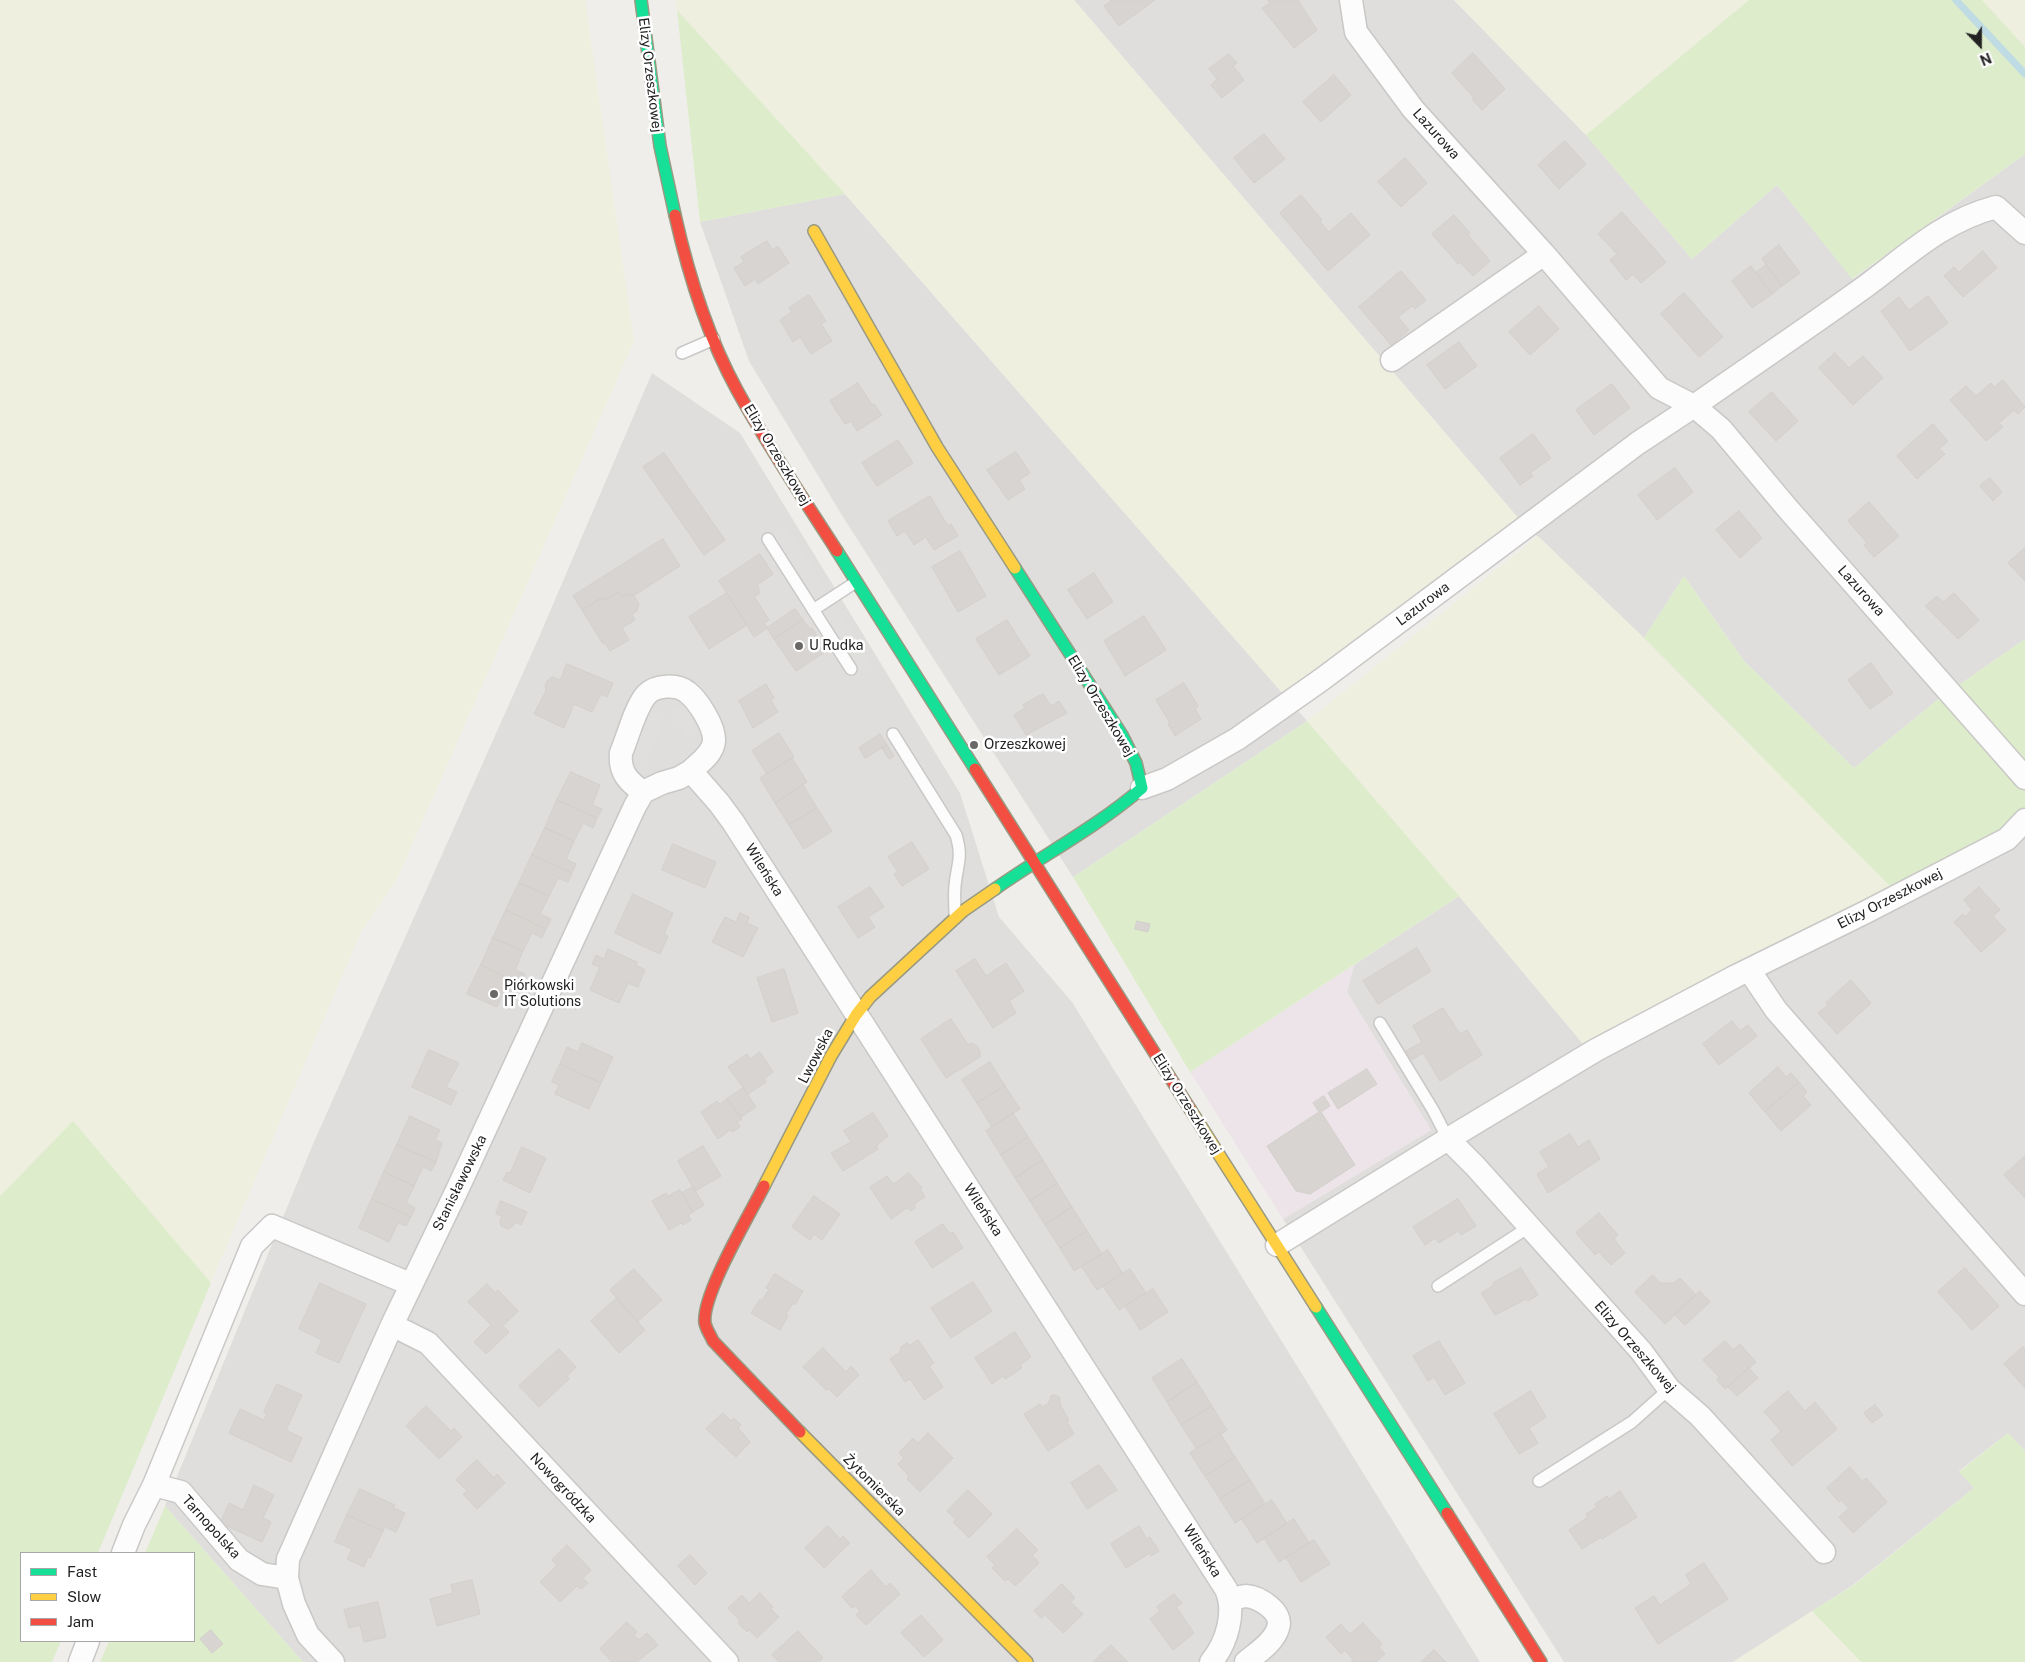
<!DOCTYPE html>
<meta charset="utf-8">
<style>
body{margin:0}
#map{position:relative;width:2025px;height:1662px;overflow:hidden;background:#f0eeeb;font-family:"Public Sans",sans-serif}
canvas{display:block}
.legend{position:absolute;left:20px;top:1552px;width:175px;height:90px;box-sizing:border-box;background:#fff;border:1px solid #a7a7a7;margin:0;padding:6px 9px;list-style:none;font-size:15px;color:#222}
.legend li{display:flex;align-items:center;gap:10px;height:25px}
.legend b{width:25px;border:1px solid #a7a7a7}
.north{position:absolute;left:1955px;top:20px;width:50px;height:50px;-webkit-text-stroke:4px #fff;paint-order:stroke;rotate:158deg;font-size:14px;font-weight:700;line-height:20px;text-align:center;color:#222}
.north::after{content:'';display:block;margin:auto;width:18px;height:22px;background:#222;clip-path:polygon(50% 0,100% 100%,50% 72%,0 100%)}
</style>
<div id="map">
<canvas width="2025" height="1662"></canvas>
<ul class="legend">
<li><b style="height:6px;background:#16e098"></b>Fast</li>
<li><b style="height:6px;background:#ffcf43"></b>Slow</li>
<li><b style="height:6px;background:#f24e42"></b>Jam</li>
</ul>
<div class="north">N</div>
</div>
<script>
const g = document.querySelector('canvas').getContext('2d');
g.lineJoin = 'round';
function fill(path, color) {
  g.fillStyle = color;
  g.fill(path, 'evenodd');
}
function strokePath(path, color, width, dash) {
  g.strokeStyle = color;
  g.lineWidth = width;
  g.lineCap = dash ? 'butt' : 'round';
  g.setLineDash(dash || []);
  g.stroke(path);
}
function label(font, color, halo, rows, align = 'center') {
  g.font = font + ' "Public Sans",sans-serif';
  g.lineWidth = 5;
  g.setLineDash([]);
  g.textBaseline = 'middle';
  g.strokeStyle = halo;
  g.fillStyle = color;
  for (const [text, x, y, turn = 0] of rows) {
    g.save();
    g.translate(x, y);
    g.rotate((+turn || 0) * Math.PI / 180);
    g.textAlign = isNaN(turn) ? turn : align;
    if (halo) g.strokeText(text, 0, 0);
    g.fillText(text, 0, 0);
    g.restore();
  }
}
fill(new Path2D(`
 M1074,0H1454L1586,135L1692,259L1777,185L1853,279L2025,154V639L1936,701L1854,768L1744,661L1684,576L1644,638L1519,519Z
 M845,194L1307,721L1073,877L843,517L749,361L700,222Z
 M652,373L740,433L960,793L999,917L1072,1002L1480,1662H303L165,1506L313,1144L539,637Z
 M2025,838V1451L2008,1433L1959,1471L1974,1488L1853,1585L1733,1662H1564L1283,1219L1431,1130L1347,992L1354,965L1459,896L1584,1045L1751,961L1890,886Z`), '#dfdedc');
fill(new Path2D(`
 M1354,965L1347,992L1431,1130L1283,1219L1190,1072Z`), '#ede4e9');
fill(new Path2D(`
 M0,0H585L634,341L397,879L361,932L211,1283L73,1121L0,1196Z
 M675,0H1074L1519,519L1284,695L845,194L677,10Z
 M1454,0H1749L1586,135Z
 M1982,0H2025V47Z
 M1538,536L1644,638L1890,886L1751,961L1584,1045L1459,896L1307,721Z
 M1812,1611L1861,1662H1733Z`), '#efefdf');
fill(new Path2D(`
 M1749,0H1982L2025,47V154L1852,279L1777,185L1692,259L1586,135Z
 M677,10L845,194L700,222Z
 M1684,576L1744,661L1854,768L1936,701L2025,639V838L1890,886L1644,638Z
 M1307,721L1459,896L1190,1072L1073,877Z
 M73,1121L211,1283L98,1553H21V1641H61L52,1662H0V1196Z
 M2008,1433L2025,1451V1662H1861L1812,1611L1854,1585L1974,1488L1959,1472Z
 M165,1506L303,1662H100L109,1641H194V1553H145Z`), '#ddeccb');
fill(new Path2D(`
 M786,525L872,663L847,679L761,541Z
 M684,703L700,725L686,735L670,713Z
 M648,710L664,716L646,763L629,757Z`), '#e0dfde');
strokePath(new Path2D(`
 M1956,0L2025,74`), '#bfdbe3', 7);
const building = new Path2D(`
 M1110,0H1155L1119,26L1104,6L1111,1Z
 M1268,0H1298L1317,30L1294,48L1262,8L1270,3Z
 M1473,53L1505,89L1482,110L1472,99L1474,98L1452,73Z
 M1229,54L1237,63L1233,66L1244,80L1222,98L1211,85L1217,79L1209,69Z
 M1334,75L1351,95L1321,122L1303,102Z
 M1264,134L1285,159L1254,183L1234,158Z
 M1565,141L1586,164L1559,189L1538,165Z
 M1405,158L1427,183L1401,207L1378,182Z
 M1301,195L1322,220L1320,222L1329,232L1351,213L1370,235L1328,271L1280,213Z
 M1622,212L1666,262L1641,283L1633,274L1626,280L1610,260L1617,254L1598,234Z
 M1454,215L1470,233L1468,235L1490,261L1473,276L1460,262L1458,264L1432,234Z
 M767,241L772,250L778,246L789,263L758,284L755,279L745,286L734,268L744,262L741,257Z
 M1779,245L1800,273L1782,286L1762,259Z
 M1983,251L1997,268L1963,297L1944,276L1954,267L1959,272Z
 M1766,265L1782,286L1772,294L1756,273Z
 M1751,266L1772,294L1752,308L1732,281Z
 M1401,271L1426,300L1415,309L1412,306L1398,317L1409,330L1391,345L1359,307Z
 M1684,293L1723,337L1699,357L1661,314Z
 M809,295L826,321L821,324L832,341L811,354L800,337L793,342L780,320L792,312L789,308Z
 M1928,296L1948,323L1910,351L1881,311L1899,297L1909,310Z
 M1539,306L1559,329L1530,355L1509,332Z
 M1459,342L1477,366L1445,389L1427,365Z
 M1835,353L1849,368L1863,356L1883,378L1853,405L1819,368Z
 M2003,380L2025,407L2018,414L2014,410L1999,423L2003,427L1986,441L1950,400L1966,386L1976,396L1991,383L1994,387Z
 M858,383L872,405L874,404L882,415L857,431L851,421L845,424L830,401Z
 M1612,384L1630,408L1594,435L1576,410Z
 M1772,392L1798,421L1776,441L1749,412Z
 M1933,424L1948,441L1939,449L1945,454L1917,479L1897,456Z
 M1533,434L1551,458L1530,473L1533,476L1520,485L1500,458Z
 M898,440L913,463L877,486L862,463Z
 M1016,452L1030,473L1019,480L1025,489L1008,500L987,470Z
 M664,453L725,540L704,555L643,467Z
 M1675,468L1693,492L1657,520L1638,495Z
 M1990,478L2002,492L1993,501L1980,486Z
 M930,496L948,526L951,524L958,536L934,550L926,537L914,545L905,531L897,536L888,521Z
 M1869,502L1899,536L1874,557L1864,545L1867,543L1848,521Z
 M1739,511L1762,538L1740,558L1716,530Z
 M663,539L680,566L633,596L627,594L622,597L618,592L605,600L603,597L582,610L573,596Z
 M2025,548V581L2008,563Z
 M960,551L986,596L958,612L932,567Z
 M760,554L773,574L757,585L759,589V594L754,596L769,620L764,623L767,628L754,637L719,581Z
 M1094,573L1113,602L1087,619L1068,590Z
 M618,592L622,597L627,594L634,596L639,604L637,611L632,614L635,620L622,628L629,640L610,651L605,643L603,644L582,610L603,597L605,600Z
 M727,593L747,625L709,649L689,617Z
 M1954,593L1979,620L1958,639L1925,606L1937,596L1943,602Z
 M795,609L803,620L774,639L767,628Z
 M1144,616L1166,650L1125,676L1104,641Z
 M803,620L810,629L812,628L818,638L815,640L824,653L796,671L774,639Z
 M1007,620L1030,656L999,675L976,639Z
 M1871,663L1893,693L1870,709L1848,680Z
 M567,664L613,683L607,697L601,694L592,712L574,704L564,728L534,714L546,691L545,686L547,681L552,677L560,680Z
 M1184,683L1198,706L1195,709L1201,719L1175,736L1168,724L1170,723L1156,700Z
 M766,684L774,698L771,700L778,712L753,728L739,701Z
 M1043,694L1051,706L1059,701L1067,713L1026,735L1014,715L1025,708L1023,705Z
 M779,733L794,757L767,774L752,751Z
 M880,734L887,745L865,758L859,748Z
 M887,745L894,756L889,759L882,748Z
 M792,758L807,782L775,803L760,778Z
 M571,772L600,785L592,805L602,809L597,818L557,800Z
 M803,785L817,808L789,825L775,803Z
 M557,800L597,818L593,828L583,823L574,841L545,828Z
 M817,808L832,831L804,849L789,825Z
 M545,828L574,841L566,859L576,864L572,873L532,855Z
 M912,842L929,869L902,886L894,874L898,872L888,857Z
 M673,844L716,862L705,888L662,870Z
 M532,855L572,873L568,882L558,878L549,896L519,883Z
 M519,883L549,896L540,914L551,919L546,929L506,910Z
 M870,887L884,907L868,917L875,927L858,938L838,907Z
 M1979,887L2000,910L1993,916L2006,930L1981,952L1954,922L1963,914L1965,917L1972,910L1964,900Z
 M633,894L673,913L664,934L668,936L660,954L615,933Z
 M506,910L546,929L542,938L532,933L523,951L493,938Z
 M740,913L749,917L747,923L758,928L743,957L712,942L725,917L736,922Z
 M1137,921L1150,924L1148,932L1135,929Z
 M493,938L523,951L515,970L525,974L521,984L481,965Z
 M1417,948L1431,971L1378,1004L1363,981Z
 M608,949L637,962L636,965L645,970L638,987L628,983L619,1003L590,990L600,967L592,964L596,955L604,959Z
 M975,959L986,976L1006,963L1024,991L1009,1001L1016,1013L993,1028L956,971Z
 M481,965L521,984L516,994L506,989L497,1007L467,994Z
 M784,969L798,1013L772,1022L757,978Z
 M1851,980L1871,1003L1837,1034L1818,1013L1828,1005L1826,1003Z
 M1443,1008L1460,1034L1467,1030L1482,1055L1440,1081L1423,1053L1412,1060L1406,1051L1422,1042L1413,1026Z
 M951,1019L968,1045L971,1043L977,1046L980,1051V1057L946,1078L921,1039Z
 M1732,1021L1740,1031L1748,1025L1757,1036L1719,1065L1703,1044Z
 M582,1043L613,1057L601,1083L560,1064L567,1047L578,1052Z
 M429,1050L459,1063L446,1087L457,1092L451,1105L412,1087Z
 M760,1052L773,1072L764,1079L766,1082L748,1094L728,1067L747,1054L750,1059Z
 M990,1062L1005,1086L977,1103L962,1080Z
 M560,1064L601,1083L589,1109L555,1094L559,1085L552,1082Z
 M1778,1067L1786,1077L1791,1073L1799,1082L1765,1112L1749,1093Z
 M1367,1069L1377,1084L1338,1109L1328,1093Z
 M1799,1082L1807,1092L1803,1096L1811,1105L1781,1131L1765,1112Z
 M1005,1086L1020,1109L992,1127L977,1103Z
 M743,1088L756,1107L741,1117L727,1099Z
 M1324,1096L1330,1106L1321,1112L1355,1165L1310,1194L1296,1191L1267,1146L1319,1112L1313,1103Z
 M727,1099L742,1119L737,1122L740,1127L732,1132L730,1130L718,1139L701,1112L717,1101L720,1104Z
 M873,1113L888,1136L876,1146L878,1149L843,1171L831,1153L851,1142L844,1131Z
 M1013,1113L1028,1137L1001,1155L986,1131Z
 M410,1116L440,1130L435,1140L442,1143L436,1162L397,1145Z
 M1570,1134L1578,1147L1589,1140L1600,1159L1548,1193L1537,1174L1549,1167L1540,1152Z
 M1028,1137L1043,1160L1015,1178L1001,1155Z
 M397,1145L436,1162L431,1171L423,1167L414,1186L384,1172Z
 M703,1146L721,1176L695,1191L678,1161Z
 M522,1147L546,1158L530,1193L503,1180L507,1172L510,1173Z
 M2025,1156V1198L2004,1175Z
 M1043,1160L1057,1183L1030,1201L1015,1178Z
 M384,1172L414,1186L406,1203L415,1208L411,1217L372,1199Z
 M909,1173L922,1188L920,1189L925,1197L915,1203V1208L911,1211L907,1208L891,1219L870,1187L887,1176L893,1184Z
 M1057,1183L1072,1207L1045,1225L1030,1201Z
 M693,1187L704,1205L693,1212L682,1193Z
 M680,1190L693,1212L688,1215L691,1220L683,1225L681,1223L669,1230L652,1201L666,1193L668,1196Z
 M814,1196L840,1214L822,1240L814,1234L810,1240L792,1227Z
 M372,1199L411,1217L406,1226L398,1223L389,1242L359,1228Z
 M1458,1199L1476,1226L1461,1235L1458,1231L1439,1243L1435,1238L1425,1245L1413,1227Z
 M501,1201L527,1212L521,1225L515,1222L513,1226L508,1229L501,1226L500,1220L502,1216L496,1214Z
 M1072,1207L1087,1231L1060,1248L1045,1225Z
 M1599,1213L1618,1235L1614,1239L1625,1253L1611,1265L1599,1252L1595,1255L1576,1233Z
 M943,1224L950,1234L953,1232L963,1248L932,1268L915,1242Z
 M1087,1231L1102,1254L1074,1271L1060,1248Z
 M1108,1250L1123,1274L1097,1290L1082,1267Z
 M1521,1268L1538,1295L1528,1301L1526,1299L1495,1315L1481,1293L1494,1285L1493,1283Z
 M1965,1268L1999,1306L1972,1330L1938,1292Z
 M634,1269L662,1300L637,1322L610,1290Z
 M1130,1269L1146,1293L1119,1310L1103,1286Z
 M775,1274L803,1291L795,1305L793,1303L786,1314L788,1316L780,1330L751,1313L760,1299L762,1301L769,1289L766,1288Z
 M1653,1275L1660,1283H1674L1680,1278L1696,1295L1665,1324L1635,1292Z
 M973,1282L992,1311L951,1338L931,1308Z
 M320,1283L366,1304L339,1363L316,1353L322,1340L299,1329Z
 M487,1284L495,1293L498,1290L518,1311L503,1326L509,1332L486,1354L474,1342L491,1325L468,1302Z
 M1153,1289L1168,1312L1140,1330L1125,1306Z
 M1700,1291L1710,1302L1685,1325L1675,1315Z
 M617,1298L645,1330L619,1353L591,1321Z
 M1015,1332L1031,1357L1020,1365L1022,1368L1005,1379L1003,1376L992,1384L975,1358Z
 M918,1340L934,1363L929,1366L943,1387L924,1400L910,1379L905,1382L890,1359L900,1352L901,1347L907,1343L910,1345Z
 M1439,1341L1465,1383L1445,1395L1434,1377L1428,1381L1413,1356Z
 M1725,1341L1733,1350L1740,1344L1756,1362L1725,1389L1717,1380L1719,1377L1703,1360Z
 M2023,1347L2025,1349V1388L2004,1364Z
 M823,1348L846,1372L851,1366L859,1375L837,1397L829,1389L826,1390L803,1367Z
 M559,1349L576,1367L567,1376L569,1379L539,1407L519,1386Z
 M1182,1359L1197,1382L1167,1402L1152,1378Z
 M1749,1368L1758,1378L1737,1396L1728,1387Z
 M1197,1382L1212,1406L1181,1425L1167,1402Z
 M277,1384L302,1395L286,1430L302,1438L291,1462L229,1433L240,1409L264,1420L267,1413L264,1412Z
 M1531,1391L1546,1417L1529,1428L1538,1443L1519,1454L1494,1414Z
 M1788,1391L1805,1411L1815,1402L1837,1429L1792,1466L1771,1440L1781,1431L1764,1412Z
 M1056,1395L1060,1398V1405L1069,1420L1067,1422L1074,1434L1048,1451L1024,1414L1040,1404L1042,1407L1049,1403L1051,1396Z
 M1875,1405L1883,1415L1872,1423L1864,1413Z
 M426,1406L451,1431L454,1428L462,1437L439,1459L406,1426Z
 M1212,1406L1227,1430L1197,1449L1181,1425Z
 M723,1413L731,1421L734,1418L741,1425L738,1428L750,1442L736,1457L706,1429Z
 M928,1433L953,1458L920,1492L907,1479L909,1476L898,1464L904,1458L899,1453L913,1438L918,1443Z
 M1220,1433L1235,1457L1205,1476L1190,1453Z
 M1235,1457L1250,1480L1220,1499L1205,1476Z
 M477,1460L494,1478L497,1474L505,1483L477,1509L463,1494L467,1491L456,1480Z
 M1099,1465L1117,1490L1087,1509L1071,1483Z
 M1850,1467L1862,1481L1866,1478L1887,1502L1853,1533L1839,1517L1849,1508L1841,1500L1839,1502L1827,1488Z
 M1250,1480L1265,1504L1235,1523L1220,1499Z
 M254,1485L274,1495L263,1518L271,1522L262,1542L220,1523L229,1503L243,1510Z
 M360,1489L395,1505L393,1508L405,1513L396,1532L385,1527L383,1531L347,1515Z
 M968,1490L992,1514L969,1538L953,1522L956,1520L947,1511Z
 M1620,1491L1637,1517L1602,1539L1601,1537L1582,1549L1569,1530L1588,1517L1586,1514L1597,1507L1595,1504L1607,1496L1609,1499Z
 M1272,1500L1287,1524L1257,1543L1242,1519Z
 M347,1515L383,1531L370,1558L368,1557L364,1567L347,1559L352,1549L335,1542Z
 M1294,1519L1309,1543L1279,1562L1264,1538Z
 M828,1526L840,1539L843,1536L850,1543L824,1568L805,1548Z
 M1139,1526L1147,1539L1150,1537L1159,1551L1151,1556L1150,1553L1126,1568L1111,1544Z
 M1017,1529L1038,1550L1032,1555L1039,1563L1015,1586L1008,1579L1005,1581L992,1568L995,1565L987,1557Z
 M1314,1540L1330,1564L1301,1582L1286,1558Z
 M567,1545L591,1570L583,1578L588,1583L581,1589L577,1586L560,1602L540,1582L557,1565L552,1560Z
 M690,1555L707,1573L695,1585L678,1566Z
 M1704,1563L1728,1599L1658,1644L1635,1608L1654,1596L1660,1605L1691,1584L1686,1575Z
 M871,1570L886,1587L890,1583L900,1594L866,1625L856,1615L860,1611L855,1606L852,1608L842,1597Z
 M472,1580L480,1614L437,1626L430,1599L453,1593L451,1585Z
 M1062,1584L1075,1598L1071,1602L1083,1614L1063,1633L1045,1615L1041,1618L1034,1611Z
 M760,1593L773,1607L771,1609L779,1617L757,1638L749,1630L747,1632L738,1623L740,1621L728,1608L742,1595L749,1603Z
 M1174,1594L1182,1603L1176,1607L1194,1633L1173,1650L1150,1619L1160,1611L1157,1607Z
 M378,1602L386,1637L364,1642L360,1625L349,1628L344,1610Z
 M921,1615L943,1640L924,1657L901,1633Z
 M627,1622L637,1632L634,1635L639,1640L647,1633L658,1645L637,1662H612L600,1649Z
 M1363,1623L1382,1644L1379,1647L1385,1654L1376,1662H1351L1353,1660L1345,1650L1341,1654L1326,1637L1341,1624L1350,1634Z
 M211,1630L223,1644L212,1653L200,1639Z
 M798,1631L823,1658L819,1662H779L772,1655Z
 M1111,1645L1128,1662H1093Z
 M1434,1650L1446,1662H1421Z`);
fill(building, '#d7d4d2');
strokePath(building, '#d3d0cc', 1);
const lane = new Path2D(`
 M682,353L714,339
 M768,539L851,669
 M813,610L856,582
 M893,734L956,835C963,858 957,864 955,886C954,895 955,905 955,914
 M1380,1023L1433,1110L1448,1139
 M1438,1286L1529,1227
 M1539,1481L1632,1422L1669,1389`);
const street = new Path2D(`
 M2025,233L1996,207C1943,221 1909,254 1866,286C1809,327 1751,366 1694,406L1721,429L1788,509L2025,778
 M1392,360L1544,254
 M1142,788L1167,779L1237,739L1321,680L1638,443L1694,406L1659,388L1544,254L1413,109L1356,32L1351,0
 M643,792C629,782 619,773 621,753C628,737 635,707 647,694C656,685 677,684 687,692C698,700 715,727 714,741C713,754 699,763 691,771L719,803L733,822C896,1078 1063,1332 1226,1589C1236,1612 1227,1643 1211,1662
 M643,792L662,783L679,778L691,771
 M1749,970L1776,1010L2025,1294
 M1448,1139L1596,1050L1736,976L1866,912L2007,839L2025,820
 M1277,1245L1448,1139L1475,1166L1641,1351L1669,1389L1700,1416L1824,1552
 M392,1325L428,1343L727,1662
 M154,1485L181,1492L239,1560L262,1574L287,1578L294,1604L308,1635L333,1662
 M123,1553L134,1525L154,1485L252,1246L272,1226L410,1284
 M287,1578L288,1559L392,1325L458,1188L635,806L643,792
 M1231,1600C1236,1599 1241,1596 1246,1596C1259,1597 1284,1612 1278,1628C1274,1642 1257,1653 1246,1662
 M80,1662L88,1641`);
const fast = new Path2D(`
 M641,0L660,146L675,215
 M837,551L975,769
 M995,889C1043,855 1097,827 1142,788L1136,763L1122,735L1015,568
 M1316,1307L1447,1513`);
const slow = new Path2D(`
 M814,231L937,447L1015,568
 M1190,1109L1316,1307
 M764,1186L831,1056L856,1015L870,997L963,911L995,889
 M800,1432L1027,1662`);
const jam = new Path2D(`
 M675,215C688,273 708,337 737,390C767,445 803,498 837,551
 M975,769L1190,1109
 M764,1186C750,1214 701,1296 705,1323C706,1329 711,1336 713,1341L800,1432
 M1447,1513L1541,1662`);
strokePath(lane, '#c9c8c7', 14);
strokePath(street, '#c9c8c7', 25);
strokePath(fast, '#999a82', 14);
strokePath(slow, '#999a82', 14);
strokePath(jam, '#999a82', 14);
strokePath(lane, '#fdfcfc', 11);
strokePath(street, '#fdfcfc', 22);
strokePath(fast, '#16e098', 11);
strokePath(slow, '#ffcf43', 11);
strokePath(jam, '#f24e42', 11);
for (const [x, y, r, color] of [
 [799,646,5,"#6a6968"],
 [974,745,5,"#6a6968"],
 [494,994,5,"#6a6968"]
]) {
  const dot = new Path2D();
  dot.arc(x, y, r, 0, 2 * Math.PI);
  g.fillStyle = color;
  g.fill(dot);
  strokePath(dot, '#fff', 2);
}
label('14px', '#222', '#fff', [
 ["Elizy Orzeszkowej",650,75,83],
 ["Lazurowa",1436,134,48],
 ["Elizy Orzeszkowej",777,455,59],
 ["Lazurowa",1861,591,48],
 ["Lazurowa",1423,604,-37],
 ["Elizy Orzeszkowej",1101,706,59],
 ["Wileńska",764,870,58],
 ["Elizy Orzeszkowej",1890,899,-27],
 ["Lwowska",816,1056,-63],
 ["Elizy Orzeszkowej",1187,1104,58],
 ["Stanisławowska",460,1183,-64],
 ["Wileńska",983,1210,57],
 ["Elizy Orzeszkowej",1635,1347,49],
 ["Żytomierska",874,1485,45],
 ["Nowogródzka",563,1488,47],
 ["Tarnopolska",211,1527,48],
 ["Wileńska",1202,1551,58]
]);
label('14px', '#222', '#fff', [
 ["U Rudka",809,646],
 ["Orzeszkowej",984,745],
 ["Piórkowski",504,986],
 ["IT Solutions",504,1002]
], 'left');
</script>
